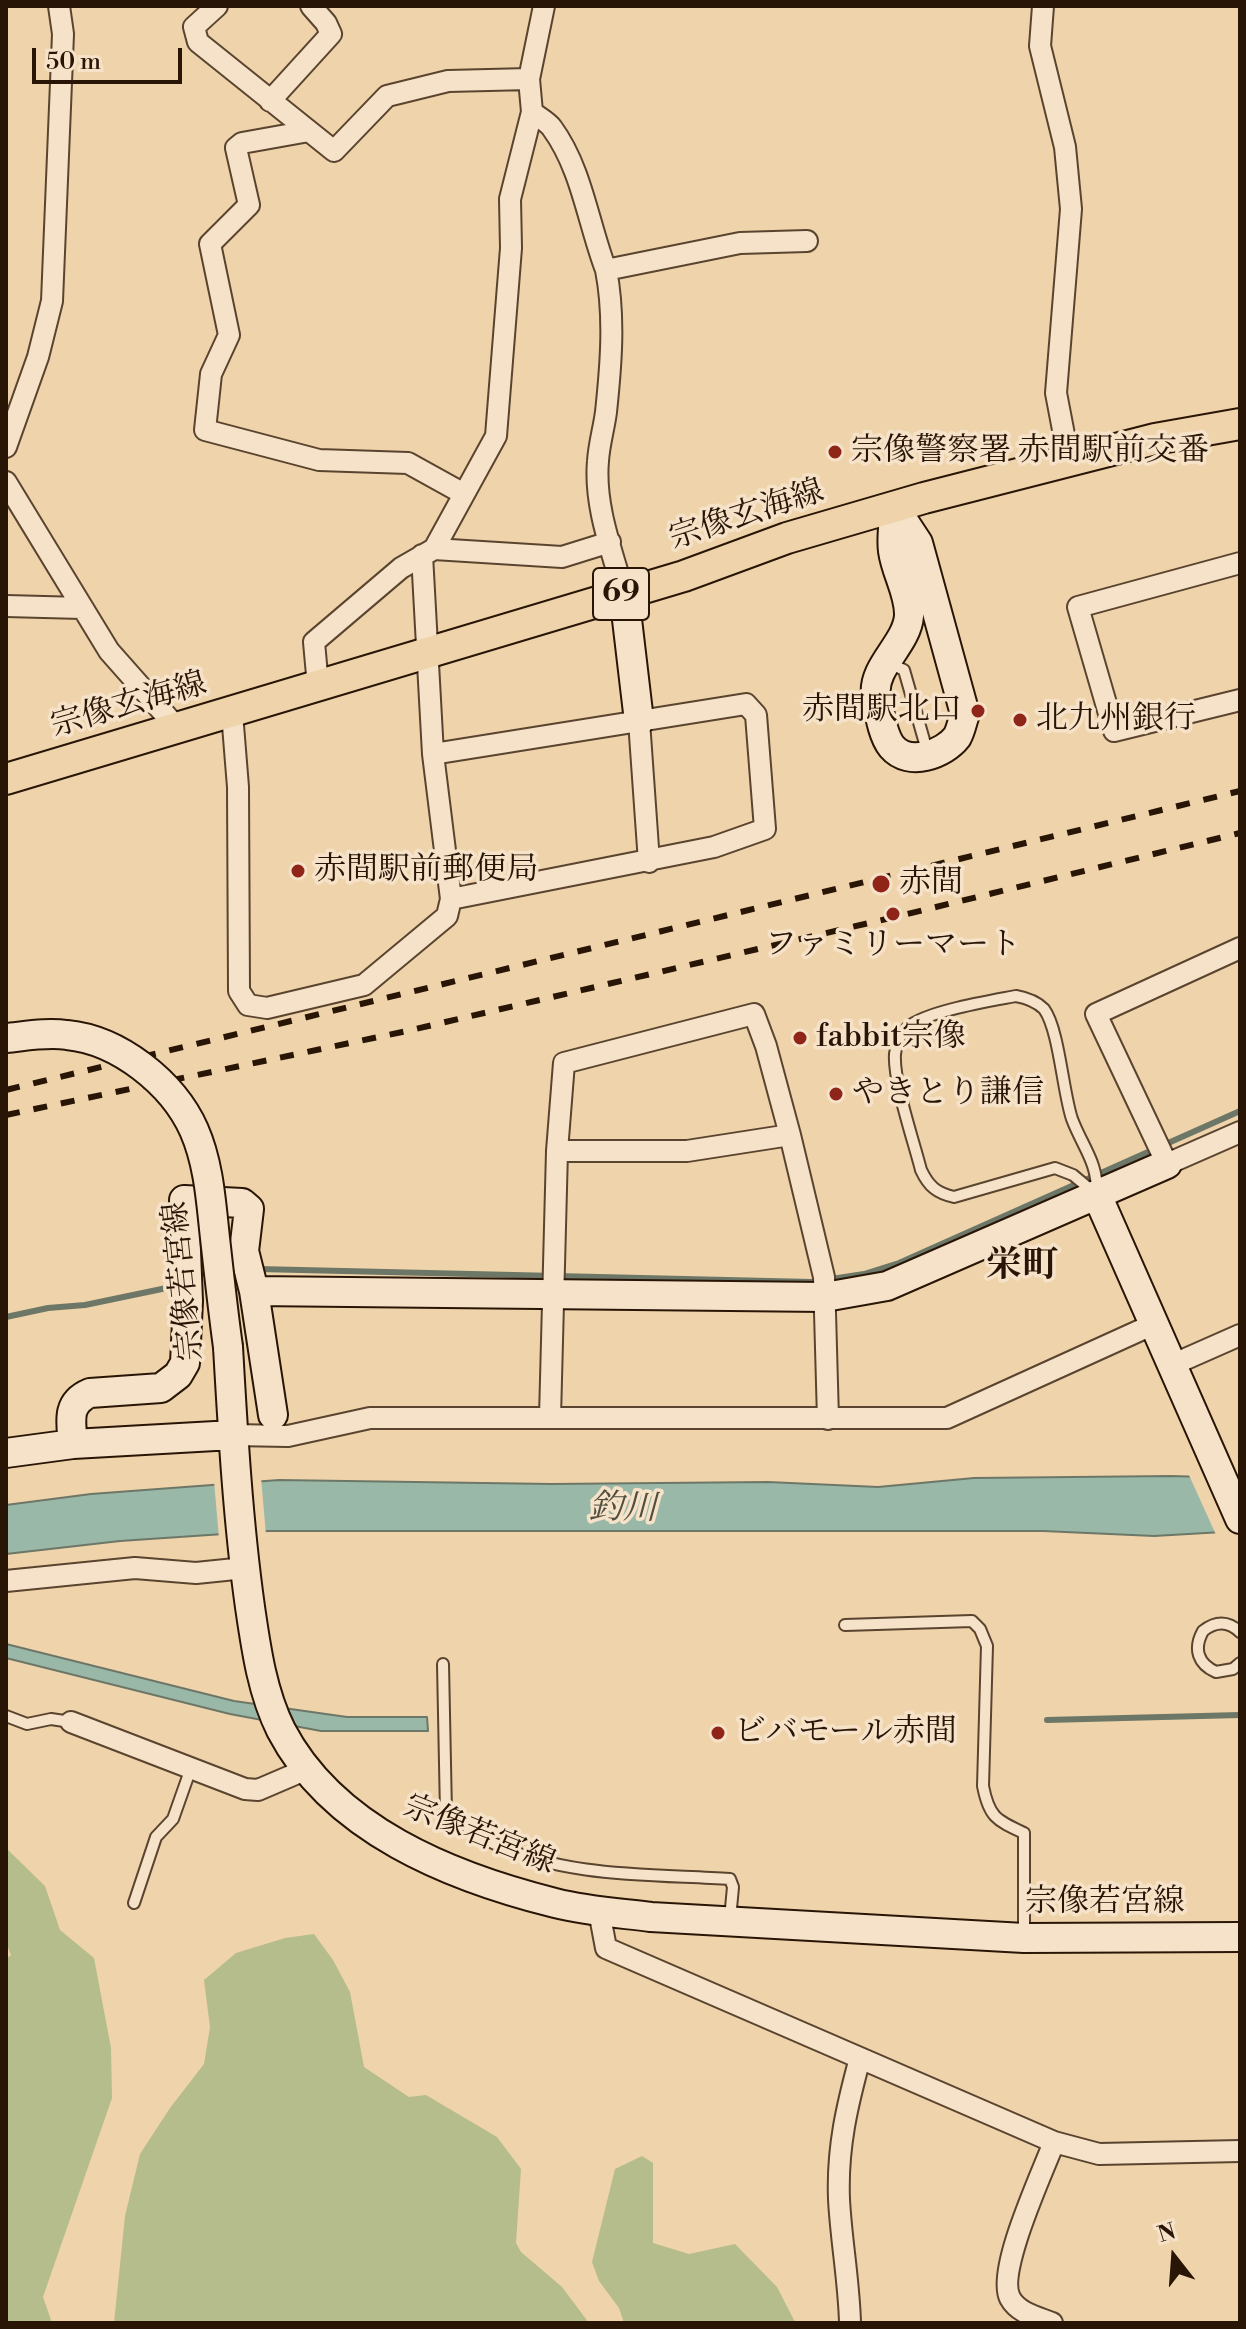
<!DOCTYPE html>
<meta charset="utf-8">
<style>
body{margin:0}
#map{position:relative;width:1246px;height:2329px;overflow:hidden;background:#efd3aa;font-family:"Libre Bodoni",serif}
canvas{display:block}
.frame{position:absolute;inset:0;border:8px solid #291506;pointer-events:none}
.north{position:absolute;left:1134px;top:2217px;width:80px;height:80px;-webkit-text-stroke:6px #f5e2c8;paint-order:stroke;rotate:343deg;font-size:22px;font-weight:700;line-height:32px;text-align:center;color:#291506}
.north::after{content:'';display:block;margin:auto;width:28px;height:36px;background:#291506;clip-path:polygon(50% 0,100% 100%,50% 72%,0 100%)}
.scale{position:absolute;left:32px;top:48px;width:150px;height:36px;box-sizing:border-box;border:4px solid #291506;border-top:0;padding-left:10px;font-size:24px;line-height:28px;white-space:nowrap;color:#291506;-webkit-text-stroke:6px #f5e2c8;paint-order:stroke}
</style>
<div id="map">
<canvas width="1246" height="2329"></canvas>
<div class="frame"></div>
<div class="north">N</div>
<div class="scale">50 m</div>
</div>
<script>
const g = document.querySelector('canvas').getContext('2d');
g.lineJoin = 'round';
function fill(path, color) {
  g.fillStyle = color;
  g.fill(path, 'evenodd');
}
function strokePath(path, color, width, dash) {
  g.strokeStyle = color;
  g.lineWidth = width;
  g.lineCap = dash ? 'butt' : 'round';
  g.setLineDash(dash || []);
  g.stroke(path);
}
function label(font, color, halo, rows, align = 'center') {
  g.font = font + ' "Libre Bodoni","Noto Serif JP",serif';
  g.lineWidth = 7;
  g.setLineDash([]);
  g.textBaseline = 'middle';
  g.strokeStyle = halo;
  g.fillStyle = color;
  for (const [text, x, y, turn = 0] of rows) {
    g.save();
    g.translate(x, y);
    g.rotate((+turn || 0) * Math.PI / 180);
    g.textAlign = isNaN(turn) ? turn : align;
    if (halo) g.strokeText(text, 0, 0);
    g.fillText(text, 0, 0);
    g.restore();
  }
}
fill(new Path2D(`
 M6,1848L45,1886L60,1930L94,1958L111,2048L112,2098L43,2297L52,2323H6V1959L11,1955L6,1942Z
 M314,1934L333,1960L350,1992L364,2067L409,2097L426,2095L497,2137L521,2169L516,2243L521,2252L562,2287L589,2323H114L125,2216L140,2154L170,2108L204,2064L210,2027L204,1980L236,1953L285,1938Z
 M642,2156L653,2163V2243L689,2254L735,2244L777,2287L795,2322L624,2323L619,2308L599,2281L592,2262L615,2169Z`), '#b5bd8c');
const water = new Path2D(`
 M1171,1476L1240,1478V1531L1154,1536L1043,1531H268L120,1541L6,1554V1505L91,1494L279,1480L551,1484L768,1482L878,1487L974,1478Z
 M6,1644L234,1701L347,1717H427L428,1731H321L230,1714L6,1658Z`);
fill(water, '#9ab8a8');
strokePath(water, '#6d7767', 2);
fill(new Path2D(`
 M1188,1473L1240,1474V1535L1217,1537Z
 M261,1477L266,1535L219,1538L214,1481Z`), '#efd3aa');
strokePath(new Path2D(`
 M258,1269L812,1282L864,1274L899,1263L1240,1111
 M6,1317L48,1308L85,1305L181,1285
 M1047,1720L1240,1715`), '#6d7767', 6);
const lane = new Path2D(`
 M889,663L904,670L928,754
 M1016,996C1027,998 1036,1001 1044,1009C1059,1029 1063,1093 1072,1119C1083,1148 1098,1162 1097,1195L1073,1175L1055,1168L954,1197C937,1193 929,1187 921,1170C914,1142 893,1081 895,1054C896,1044 900,1034 908,1027C927,1011 990,1001 1016,996Z
 M845,1625L972,1621L980,1629L987,1646L983,1786C989,1817 996,1820 1024,1833V1936
 M1240,1632C1228,1621 1216,1621 1203,1631C1193,1649 1198,1664 1216,1672L1233,1669L1240,1663
 M443,1664L446,1813C462,1823 477,1835 493,1843C564,1878 653,1874 730,1879L733,1887L730,1919
 M6,1716L27,1724L51,1719L71,1722
 M134,1903L156,1837L173,1819L191,1768`);
const street = new Path2D(`
 M217,6L194,27L198,42L334,151L387,96L448,81L529,79
 M1043,6L1040,46L1065,147L1071,209L1056,393L1069,461
 M270,101L331,34L326,23L311,6
 M532,112C538,117 548,122 552,128C582,169 588,223 606,270
 M309,131L242,143L236,148L249,205L210,244L229,335L211,374L205,430L319,460L408,463L464,494
 M6,447L38,357L52,301L63,34L59,6
 M6,482L109,651L178,729
 M434,549L562,557L610,542
 M1240,563L1078,607L1114,731L1240,700
 M624,594C612,551 594,506 598,461C599,444 604,428 606,412C611,365 615,316 606,270L740,243L807,241
 M6,606L82,608
 M318,686L314,642L401,568L434,549L496,436L511,248L510,199L532,112L529,79L544,6
 M232,713L238,787L239,991L248,1005L267,1008L364,985L447,916L451,899L433,754L422,555
 M639,721L649,862
 M433,754L746,704L756,715L765,829L714,847L451,899
 M1240,948L1096,1014L1167,1164L1240,1132
 M557,1151H687L790,1135
 M1172,1365L1240,1335
 M550,1417L557,1151L564,1063L754,1014L766,1046L790,1135L824,1277L828,1419
 M233,1435L288,1436L370,1418H947L1154,1324
 M6,1581L135,1568L196,1573L245,1568
 M71,1722L245,1789L258,1790L307,1769
 M599,1911L606,1948L1054,2142L1099,2154L1240,2151
 M850,2323C849,2281 841,2240 839,2199C837,2148 847,2106 860,2058
 M1052,2323C1037,2317 1018,2313 1010,2298C996,2271 1043,2172 1054,2142`);
const secondary = new Path2D(`
 M895,508L918,543L965,714C962,722 961,730 957,737C944,754 909,767 892,747C882,735 879,710 876,695C872,667 907,644 909,616C910,594 896,573 893,551C891,537 894,521 895,508Z
 M624,594L639,721
 M1097,1195L1240,1519
 M254,1291L825,1297L887,1286L1167,1164
 M228,1347C233,1434 238,1521 250,1607C256,1648 262,1692 281,1730C333,1830 451,1877 555,1903C586,1911 619,1913 651,1917L1024,1938L1240,1937
 M73,1444C71,1422 66,1403 90,1393L161,1388L178,1375L185,1363L188,1301L184,1200L242,1203L249,1209L244,1251L254,1291L273,1415
 M6,1453L73,1444L233,1435`);
const primary = new Path2D(`
 M6,779L684,576L787,538L924,498L1155,439L1240,424`);
strokePath(lane, '#5a442f', 14);
strokePath(street, '#5a442f', 24);
strokePath(secondary, '#291506', 32);
strokePath(primary, '#291506', 34);
strokePath(lane, '#f5e2c8', 10);
strokePath(street, '#f5e2c8', 20);
strokePath(secondary, '#f5e2c8', 28);
strokePath(primary, '#efd3aa', 30);
strokePath(new Path2D(`
 M6,1090L1240,791
 M6,1115L407,1031L899,916L1240,833`), '#291506', 6, [14, 14]);
const secondaryBridge = new Path2D(`
 M6,1038C26,1036 47,1032 67,1035C119,1040 173,1083 194,1130C209,1164 211,1202 215,1238C219,1274 223,1311 228,1347`);
strokePath(secondaryBridge, '#291506', 32, []);
strokePath(secondaryBridge, '#f5e2c8', 28);
for (const [x, y, r, color] of [
 [835,452,8,"#8f2418"],
 [978,711,8,"#8f2418"],
 [1020,720,8,"#8f2418"],
 [298,871,8,"#8f2418"],
 [881,884,10,"#8f2418"],
 [893,914,8,"#8f2418"],
 [800,1038,8,"#8f2418"],
 [836,1094,8,"#8f2418"],
 [718,1733,8,"#8f2418"]
]) {
  const dot = new Path2D();
  dot.arc(x, y, r, 0, 2 * Math.PI);
  g.fillStyle = color;
  g.fill(dot);
  strokePath(dot, '#f5e2c8', 3);
}
for (const [x, y, w] of [
 [621,594,56]
]) {
  const box = new Path2D();
  box.roundRect(x - w / 2, y - 26, w, 52, 6);
  g.fillStyle = '#f5e2c8';
  g.fill(box);
  strokePath(box, '#291506', 2);
}
label('bold 30px', '#291506', null, [
 ["69",621,594]
]);
label('32px', '#291506', '#f5e2c8', [
 ["宗像警察署 赤間駅前交番",851,452],
 ["赤間駅北口",962,711,"right"],
 ["北九州銀行",1036,720],
 ["赤間駅前郵便局",314,871],
 ["赤間",899,884],
 ["ファミリーマート",893,946,"center"],
 ["fabbit宗像",816,1038],
 ["やきとり謙信",852,1094],
 ["ビバモール赤間",734,1733]
], 'left');
label('32px', '#291506', '#f5e2c8', [
 ["宗像玄海線",747,516,-18],
 ["宗像玄海線",129,706,-16],
 ["宗像若宮線",185,1281,-96],
 ["宗像若宮線",479,1836,22],
 ["宗像若宮線",1105,1903]
]);
label('italic 34px', '#514e3f', '#f5e2c8', [
 ["釣川",623,1510,1]
]);
label('bold 36px', '#291506', '#f5e2c8', [
 ["栄町",1022,1267]
]);
</script>
